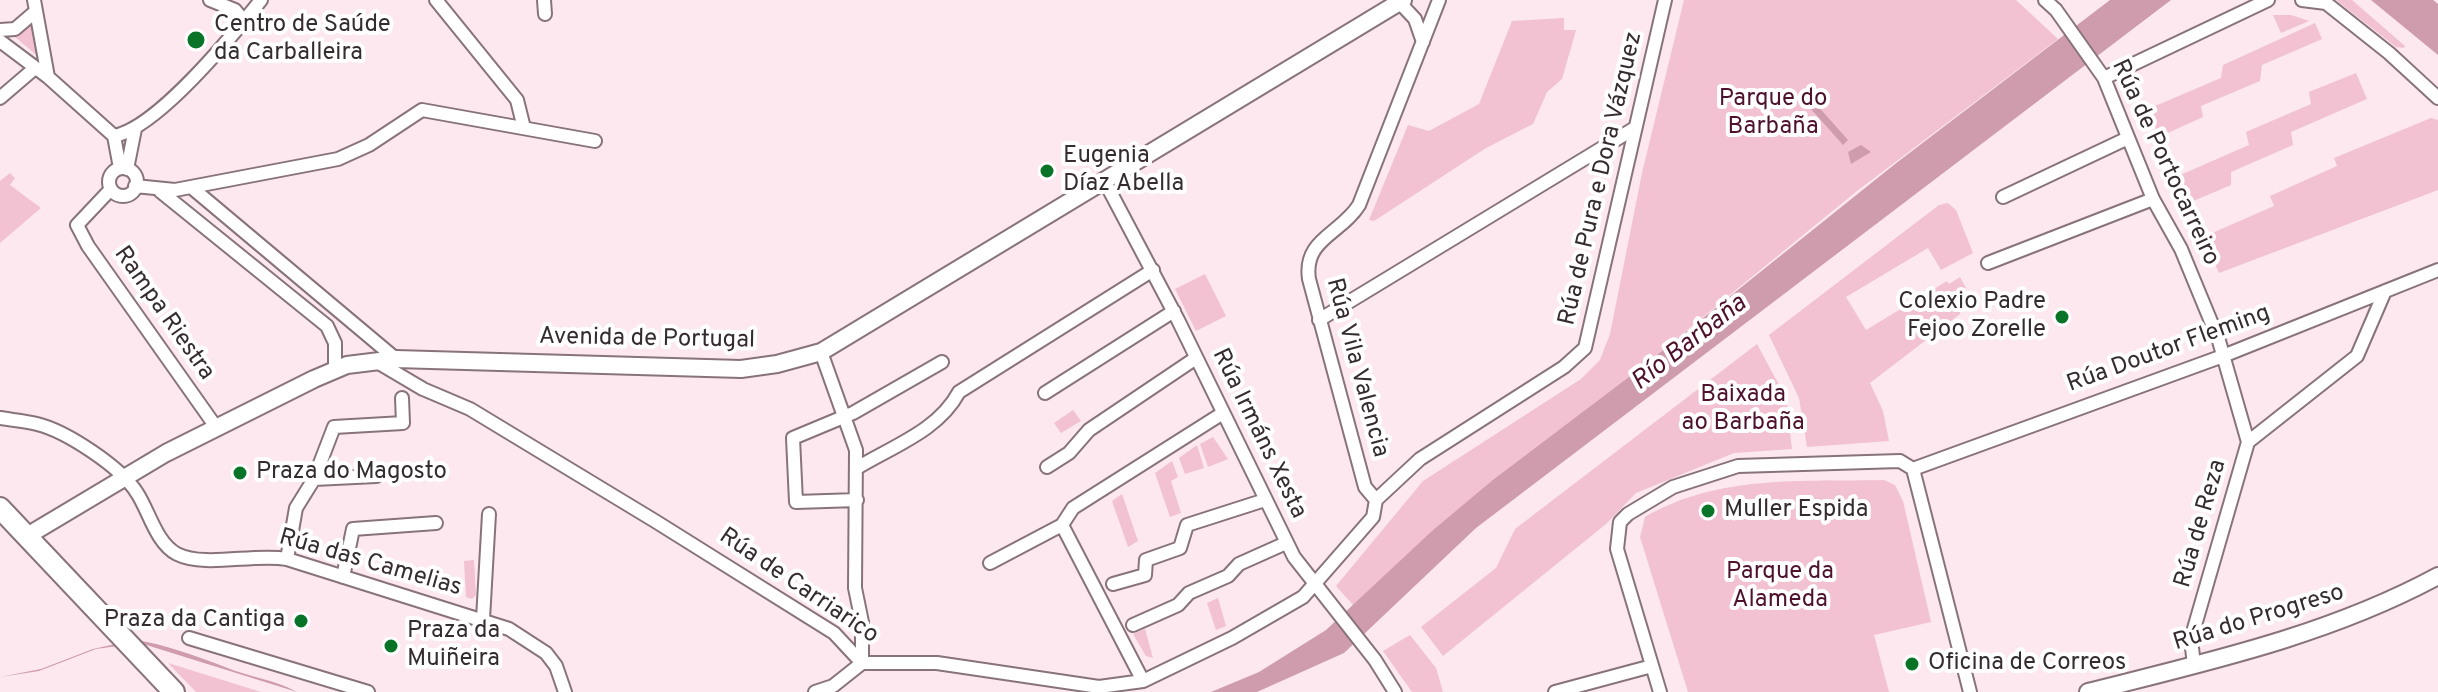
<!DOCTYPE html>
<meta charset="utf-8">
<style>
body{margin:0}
canvas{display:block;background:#fce8ee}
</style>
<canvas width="2438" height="692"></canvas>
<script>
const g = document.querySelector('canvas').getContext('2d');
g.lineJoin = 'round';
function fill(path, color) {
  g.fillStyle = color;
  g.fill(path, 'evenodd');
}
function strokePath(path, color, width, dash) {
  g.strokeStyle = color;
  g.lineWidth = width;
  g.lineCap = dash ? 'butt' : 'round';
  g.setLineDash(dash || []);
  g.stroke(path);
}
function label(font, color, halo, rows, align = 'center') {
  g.font = font + ' Overpass,sans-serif';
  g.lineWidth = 8;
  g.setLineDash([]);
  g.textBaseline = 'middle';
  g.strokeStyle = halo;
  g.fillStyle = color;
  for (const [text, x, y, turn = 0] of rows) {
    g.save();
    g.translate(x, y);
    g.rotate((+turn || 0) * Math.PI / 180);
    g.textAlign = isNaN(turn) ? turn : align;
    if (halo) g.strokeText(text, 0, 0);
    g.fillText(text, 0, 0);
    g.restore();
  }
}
fill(new Path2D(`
 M1684,0H2016L2058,39L1857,191L1638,370L1494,479L1353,605L1336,586L1423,481L1581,379L1600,360L1610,334L1642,173Z
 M2336,0H2352L2405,46L2404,48L2396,47Z
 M2291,15L2309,21L2281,33L2273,15Z
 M1564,18V30H1576L1562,79L1547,92L1533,124L1486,148L1374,221L1369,220L1408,125L1429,131L1479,104L1512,21Z
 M32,23L40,58L15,37Z
 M2315,23L2322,39L2262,65L2260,81L2201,106L2203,117L2159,137L2148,109L2221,78L2223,65Z
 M2356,73L2367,99L2291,132L2293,145L2231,172V185L2191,202L2184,197L2178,176L2249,145L2246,132L2311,104L2309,92Z
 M2431,118L2438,120V190L2219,273L2203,237L2274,206L2270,196L2337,166L2334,158Z
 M10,173L15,178L10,185L41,208L0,243V181Z
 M1948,203L1956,210L1973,253L1941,270L1928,248L1846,297L1866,330L1947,281L1949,284L1960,277L1966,288L1961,291L1960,314L1870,383L1883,411L1889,441L1807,447L1799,398L1769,335L1939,205Z
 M1205,274L1226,316L1196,331L1175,289Z
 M1757,344L1786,398L1792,449L1734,453L1636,493L1606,524L1443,656L1421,627L1496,568L1515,529Z
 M1073,410L1081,421L1061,433L1054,423Z
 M1213,437L1228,459L1208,467L1200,444Z
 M1197,445L1204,468L1185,474L1179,458Z
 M1172,461L1178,477L1171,481L1181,513L1170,517L1155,473Z
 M1884,480L1895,485L1903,501L1931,622L1874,635L1889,692H1688L1640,537L1645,517C1719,474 1802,482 1884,480Z
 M1122,494L1138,541L1128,547L1112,501Z
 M474,560L476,595L472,599L466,597L464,561Z
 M1218,598L1226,626L1216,630L1207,603Z
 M1145,629L1153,658L1146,656L1133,634Z
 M1410,635L1436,668L1443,692H1412L1383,651Z
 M168,663L261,692H196Z`), '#f2c1d2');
fill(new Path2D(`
 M2110,0H2171L1476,528L1344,653L1257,692H1211L1259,672L1326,630L1432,531L1494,479L1638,370L1895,164Z
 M2371,0H2433L2438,4V55Z
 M1808,95L1848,140L1843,145L1802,99Z
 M1861,145L1871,152L1851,164L1848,152Z
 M134,640C165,644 196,656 225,667C249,677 273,679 297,692L140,643L96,649L39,671L0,677L41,669L93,649Z`), '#cf9cae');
const minor = new Path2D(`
 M34,0L48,77
 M210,0L235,10L244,21
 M436,0L517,100L524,128
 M544,0L545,14
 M2045,0L2056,10L2104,78L2153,199L2181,249L2219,341L2248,442L2191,639L2194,665
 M2302,0L2326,3L2389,53L2438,98
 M1399,2L1415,19L1423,42
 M0,30L15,29L36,11
 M0,41L48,77L114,136L120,168
 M2104,78L2268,0
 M0,98L35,68
 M114,136C157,128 233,35 261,0
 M109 182a14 14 0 1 1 28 0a14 14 0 1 1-28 0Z
 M127,169L135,129
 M1104,180L1178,320L1294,557L1375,660L1395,692
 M135,186L175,190L338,159L369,145L422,110L595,141
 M191,187L396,359
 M111,189L77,225L88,246L216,427
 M160,191L327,326L335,343V369
 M2003,197L2128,138
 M1988,263L2153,199
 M1319,320L1635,128
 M821,352L856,450L855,588L862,622V663
 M374,360L423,389L470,409L655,521L834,633L862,663
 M1045,393L1174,311
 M0,418C12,420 25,421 37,424C66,431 121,467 137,493C149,511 156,543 177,554C205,568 254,553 287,559L509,629L546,653L556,666L565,692
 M2248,442L2357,356L2385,291
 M1047,467L1069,453L1089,430L1196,358
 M857,468C893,446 938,431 959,392L1153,270
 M1913,469L2223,356L2438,270
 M1913,469L1970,692
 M314,479L376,476
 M857,500L796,502L793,438L853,413L942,362
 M1376,500L1420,459L1564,367L1585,348L1665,0
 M1376,500L1365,487L1309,279C1303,239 1341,234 1359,205L1439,0
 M1062,525L1073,508L1223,413
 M1062,525L1143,681
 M287,559L296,508L314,479L334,427L403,423L402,398
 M990,563L1062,525
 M343,577L353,529L436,523
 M1113,584L1145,575L1146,560L1180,548L1187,525L1265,500
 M483,619L489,514
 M1133,625L1178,605L1189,593L1228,576L1239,564L1286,543
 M189,638L368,692
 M862,663H937L1099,687L1143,681L1232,638L1303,597L1373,517L1376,500
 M815,692L833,686L862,663
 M1555,692L1652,666
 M1660,692L1617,549L1620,522L1628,514L1673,487L1738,466L1900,461L1913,469`);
const tertiary = new Path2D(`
 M27,536L166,453L314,379L347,365L396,359L741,369L777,364L821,352L1403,0
 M2088,692C2207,662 2329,635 2438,576`);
const primary = new Path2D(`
 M0,508L174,692`);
strokePath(minor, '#89737a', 16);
strokePath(tertiary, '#89737a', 20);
strokePath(primary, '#89737a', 24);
strokePath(minor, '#fff', 12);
strokePath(tertiary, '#fff', 16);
strokePath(primary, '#fff', 20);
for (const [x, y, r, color] of [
 [196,40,10,"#097427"],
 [1047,171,8,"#097427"],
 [2062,317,8,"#097427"],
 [240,473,8,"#097427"],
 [1708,511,8,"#097427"],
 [301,621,8,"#097427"],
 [391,646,8,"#097427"],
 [1912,664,8,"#097427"]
]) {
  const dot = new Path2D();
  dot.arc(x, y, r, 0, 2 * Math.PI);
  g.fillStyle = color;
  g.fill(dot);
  strokePath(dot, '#fff', 3);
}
label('24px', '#352c2f', '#fff', [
 ["Centro de Saúde",214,26],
 ["da Carballeira",214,54],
 ["Eugenia",1063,157],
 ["Díaz Abella",1063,185],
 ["Colexio Padre",2046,303,"right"],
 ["Fejoo Zorelle",2046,331,"right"],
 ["Praza do Magosto",256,473],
 ["Muller Espida",1724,511],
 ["Praza da Cantiga",285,621,"right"],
 ["Praza da",407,632],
 ["Muiñeira",407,660],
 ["Oficina de Correos",1928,664]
], 'left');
label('24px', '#4e112e', '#fff', [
 ["Parque do",1773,100],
 ["Barbaña",1773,128],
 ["Baixada",1743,396],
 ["ao Barbaña",1743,424],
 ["Parque da",1780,573],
 ["Alameda",1780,601]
]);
label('24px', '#352c2f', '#fff', [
 ["Rúa de Portocarreiro",2164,163,65],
 ["Rúa de Pura e Dora Vázquez",1602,179,-77],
 ["Rampa Riestra",163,314,55],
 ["Avenida de Portugal",647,340,1],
 ["Rúa Doutor Fleming",2169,350,-20],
 ["Rúa Vila Valencia",1356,368,75],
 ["Rúa Irmáns Xesta",1258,434,64],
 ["Rúa de Reza",2202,524,-74],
 ["Rúa das Camelias",370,564,16],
 ["Rúa de Carriarico",798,587,34],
 ["Rúa do Progreso",2259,619,-17]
]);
label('italic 26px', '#4d102c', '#fff', [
 ["Río Barbaña",1690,344,-38]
]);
</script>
